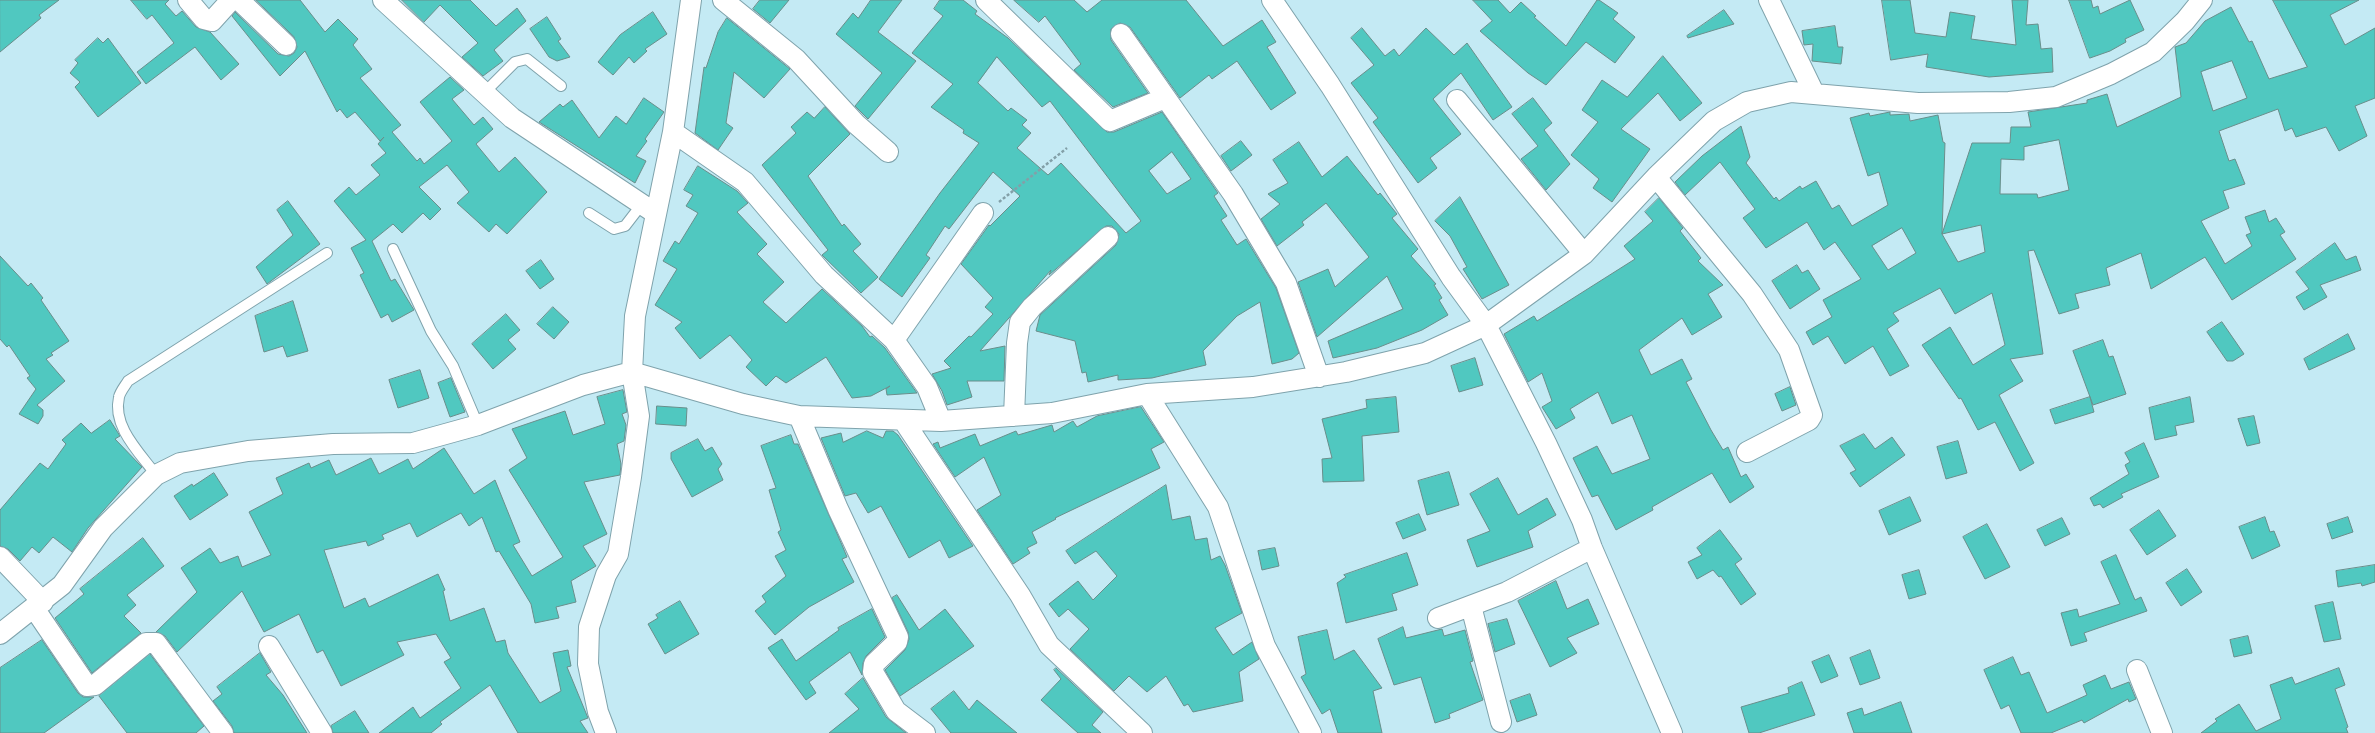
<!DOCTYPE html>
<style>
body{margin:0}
canvas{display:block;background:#c4eaf4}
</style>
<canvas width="2375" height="733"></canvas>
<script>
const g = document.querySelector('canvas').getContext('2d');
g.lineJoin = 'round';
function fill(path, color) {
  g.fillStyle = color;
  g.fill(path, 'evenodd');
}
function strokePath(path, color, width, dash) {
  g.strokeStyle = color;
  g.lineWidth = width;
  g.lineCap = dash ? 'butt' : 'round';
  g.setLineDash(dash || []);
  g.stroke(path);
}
const building = new Path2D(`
 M0,0H59L39,15L41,18L0,52Z
 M131,0H169L165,4L176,16L182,11L196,27L210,32L239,64L221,80L195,47L146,84L137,72L174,43L152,15L147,19Z
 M256,0H300L325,32L338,19L358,39L353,45L372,69L360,78L401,125L392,132L417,161L420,158L424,164L452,141L420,102L450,77L464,90L452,99L474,125L483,117L493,129L476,144L499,172L515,157L547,192L507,234L496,224L489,232L457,203L469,192L447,165L419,187L441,209L430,220L423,213L402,233L393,224L372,241L391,281L395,279L414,310L392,322L388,314L381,318L360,275L364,273L351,248L366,240L334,201L349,187L356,195L380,175L371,165L386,153L378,144L384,137L380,141L355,112L347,118L340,109L337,112L305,51L280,76L232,16L235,12L278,54L289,56L294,53L297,47L294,37Z
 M402,0H470L496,26L517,8L526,21L494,50L503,61L483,76L462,57L478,43L440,5L424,22Z
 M760,0H789L770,23L753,9Z
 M871,0H902L878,32L916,61L868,119L855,106L882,73L836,34L853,13L858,18Z
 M940,0H963L977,11L975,14L1008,38L1107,132H1114L1162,112L1218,193L1214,196L1227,216L1221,220L1237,245L1246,239L1276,288L1299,353L1292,359L1272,364L1260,302L1237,316L1203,351L1206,365L1152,378L1118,380V375L1088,382L1086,372L1082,373L1075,341L1036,331L1040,315L1116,245L1119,234L1112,226H1106L1049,275L1051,270L980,351L1005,346L1004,381H967L972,397L947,405L942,391L932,374L951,368L944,361L969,336L971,337L993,314L985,307L993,298L961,264L989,225L990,226L1020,196L993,172L949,229L945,226L926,255L930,258L902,297L879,279L940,193L979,143L963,133L964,130L931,107L953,84L912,53L943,16L934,9ZM997,57L1042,107L1050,101L1141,221L1126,233L1061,163L1048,175L1017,148L1031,133L1022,125L1027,120L1011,108L1008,111L978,83ZM1172,152L1191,179L1167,194L1149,171Z
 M1014,0H1074L1087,12L1102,0H1186L1223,46L1262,20L1276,42L1267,47L1296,93L1271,110L1237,61L1212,79L1209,75L1180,98L1130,27L1120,23L1111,29V40L1148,93L1113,107L1074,70L1081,64L1045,16L1039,22Z
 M1473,0H1498L1510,13L1521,2L1536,16L1534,17L1566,46L1597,0H1599L1618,13L1613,19L1635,37L1615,63L1586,42L1546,85L1528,73L1480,31L1492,21Z
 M1882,0H1910L1915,33L1946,37L1950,12L1975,16L1971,39L2016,45L2012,0H2028L2026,25L2038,24L2041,49L2052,48L2053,72L1989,77L1926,67L1928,54L1891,60Z
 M2069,0H2091L2093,8L2098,6L2100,14L2130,0L2144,30L2125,39L2126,42L2110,51L2090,58Z
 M2273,0H2359L2330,15L2345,45L2375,28V98L2355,106L2367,136L2339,151L2326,127L2296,137L2292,128L2285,131L2278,109L2219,131L2229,161L2235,159L2245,184L2223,191L2229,208L2201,221L2225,264L2252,246L2246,235L2251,233L2245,217L2265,210L2269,222L2276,218L2285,232L2280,235L2296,259L2232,300L2205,257L2151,289L2141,253L2106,268L2110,285L2075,294L2079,308L2059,314L2034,250L2028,251L2043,354L2010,359L2023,381L1999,395L2034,463L2020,471L1995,422L1978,430L1961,398L1959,399L1922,345L1950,327L1973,365L2005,345L1992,293L1955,314L1940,288L1893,313L1899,321L1887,329L1909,366L1890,376L1873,346L1845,364L1828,336L1813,345L1806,332L1832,317L1823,300L1861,279L1835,242L1824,250L1807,222L1766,248L1743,218L1755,209L1720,162L1685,195L1675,182L1702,156L1741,126L1750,157L1746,163L1774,199L1776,197L1779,201L1800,186L1802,189L1816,181L1832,209L1839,205L1852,226L1888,205L1879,172L1868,176L1850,118L1869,113L1870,116L1890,112V115L1909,114L1910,121L1938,115L1943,142L1945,143L1942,234L1958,262L1985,252L1981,225L1942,234L1972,143H2010L2011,127H2031L2028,112L2087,103V100L2107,94L2117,127L2181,97L2175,47L2186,43L2205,21L2231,7L2249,42L2252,41L2269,79L2307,67ZM2232,61L2247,98L2213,111L2201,72ZM2059,140L2069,190L2038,198L2037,194H2000L2001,159L2024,160V147ZM1902,228L1916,253L1888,270L1872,246Z
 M1724,10L1734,24L1688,38L1687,36Z
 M653,12L667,34L645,49L647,51L634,63L629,57L613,75L598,62L620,35Z
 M547,17L561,39L558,41L570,57L557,61L549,57L530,29Z
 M727,18L790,69L764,98L734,72L726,123L733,128L718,150L695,133L704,67L706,68L718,32Z
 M1835,26L1838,47H1843L1841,64L1812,61L1813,44L1804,45L1802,31Z
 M1362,28L1385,56L1394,49L1399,56L1426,28L1454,55L1467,43L1512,107L1493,120L1461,73L1433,99L1461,134L1430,158L1437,168L1418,183L1373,122L1378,118L1351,83L1374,65L1351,38Z
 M98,38L103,43L108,38L141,83L98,117L75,87L80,82L70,73L78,63L75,60Z
 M1663,56L1702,103L1680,121L1658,93L1621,129L1650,149L1612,202L1593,188L1599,179L1571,155L1598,122L1582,110L1602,80L1627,97Z
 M644,98L664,112L645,139L647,141L636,156L646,161L635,183L539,122L560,104L563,107L572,100L599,138L616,116L626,124Z
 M1533,98L1552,123L1544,130L1570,164L1546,190L1521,159L1538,146L1512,114Z
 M825,107L850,134L808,176L842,226L844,224L861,244L853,251L878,277L861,293L822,255L828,250L762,165L796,133L791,127L807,112L814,118Z
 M1241,141L1252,155L1231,171L1221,156Z
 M1299,142L1322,177L1347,156L1378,195L1380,193L1397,214L1392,218L1418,249L1411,256L1436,284L1434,285L1442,298L1439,300L1448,315L1422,330L1377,348L1333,358L1328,341L1403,309L1387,276L1317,337L1298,282L1328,269L1335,287L1369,257L1326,203L1302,222L1304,225L1277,246L1261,219L1280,204L1268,194L1288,183L1273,160Z
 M698,166L737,191L748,203L737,212L767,244L757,254L784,282L763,302L786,323L822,289L862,326L870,337L872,336L885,348L917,393L887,395L886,389L890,386L871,396L852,398L826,357L786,383L776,376L766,386L746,367L752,360L730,335L700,359L675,328L682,322L655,305L677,269L663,261L675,241L679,244L698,213L686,206L693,195L684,190Z
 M1460,197L1509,285L1482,299L1463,269L1467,267L1450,236L1435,221Z
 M1659,198L1683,228L1680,231L1701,258L1698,261L1723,285L1708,294L1722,317L1692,335L1682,318L1639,350L1651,375L1682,359L1692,379L1686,382L1711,430L1723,450L1728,447L1741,477L1746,474L1754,487L1730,503L1712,473L1652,507L1653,510L1616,530L1598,495L1592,497L1573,458L1597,446L1612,474L1650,459L1632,415L1612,424L1598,392L1570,409L1575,418L1556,429L1542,407L1552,401L1542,373L1528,382L1504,334L1534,316L1537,321L1635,259L1624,246L1653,221L1645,212Z
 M288,201L320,244L267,284L256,267L293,235L277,210Z
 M2335,243L2346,260L2356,256L2361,270L2320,285L2327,297L2304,310L2296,297L2309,289L2296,272Z
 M0,256L28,286L31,283L43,298L41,300L69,341L51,353L53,355L46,359L65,381L37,405L43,410V416L38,424L19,414L36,389L27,378L30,376L9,345L7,347L0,339Z
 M541,260L554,279L540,289L526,271Z
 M1797,265L1802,273L1808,270L1820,289L1790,309L1772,281Z
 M293,301L308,351L287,357L283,346L264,352L255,316Z
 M553,307L569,322L554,339L537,324Z
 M506,314L520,330L508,340L516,349L493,369L472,344Z
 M2222,322L2244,354L2233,361H2227L2207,332Z
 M2348,334L2355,349L2309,370L2304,359Z
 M2103,340L2109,357L2113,356L2126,394L2093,405L2073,351Z
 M1475,358L1483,385L1459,392L1451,366Z
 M420,370L429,398L398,408L389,380Z
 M451,378L465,412L450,417L438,383Z
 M1790,387L1796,405L1782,411L1775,394Z
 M623,390L627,412L622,414L626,425L624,441L617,444L621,464L620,475L584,482L607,534L583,546L596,566L571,581L576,602L556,607L559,618L535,623L531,604L499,551L496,552L482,517L469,526L461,513L417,537L410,523L382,535L384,539L368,546L366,541L324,550L344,608L365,598L369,607L438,574L445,590L443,591L450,621L484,608L496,642L505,640L508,653L540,703L561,691L553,653L568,650L571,666L567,667L588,718L580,721L588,733H518L490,685L440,722L442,724L431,733H379L413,707L420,718L461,688L444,662L451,658L436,634L397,642L404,655L341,686L323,650L317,653L299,614L264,632L242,591L177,652L165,636L156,632L197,592L181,568L210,548L220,563L238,556L242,567L271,555L249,512L283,494L276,478L309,463L311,468L329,460L336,475L371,458L379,474L408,459L413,469L444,448L474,494L495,480L520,542L513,545L532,576L563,557L509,470L527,458L512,429L565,411L573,435L605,424L597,397Z
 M1396,397L1399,432L1362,436L1364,481L1323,482L1322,459L1332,458L1322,419L1367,408L1366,400Z
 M2090,397L2094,412L2055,424L2050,410Z
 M2190,397L2194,422L2175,426L2177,435L2155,440L2149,408Z
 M657,406L687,408L686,426L656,424Z
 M1141,407L1164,442L1151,449L1160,468L1055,518L1056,519L1032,532L1037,543L1027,548L1030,553L1013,564L977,510L1001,495L984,457L955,477L933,444L938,442L940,448L975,434L980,446L1016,431L1018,435L1052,425L1054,432L1073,421L1077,427L1097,416Z
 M2254,416L2260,443L2247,446L2238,419Z
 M110,420L120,436L115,439L142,467L88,528L72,552L53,537L39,553L32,547L20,561L8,549L0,546V510L40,463L48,469L66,444L62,440L81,423L91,433Z
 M867,431L883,438L886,431H893L898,435L973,546L949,558L940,540L909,558L881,506L868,513L856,493L845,496L821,438L841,433L843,442Z
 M1864,434L1875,449L1892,437L1905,455L1860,487L1850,473L1856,470L1840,446Z
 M791,435L794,444H798L842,545L847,557L842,559L854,582L809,607L775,635L755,611L766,602L762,596L786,576L775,556L786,550L778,532L781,530L769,490L776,488L761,446Z
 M698,439L705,451L712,447L722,464L718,469L723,480L692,497L671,459V453Z
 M1958,441L1967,473L1946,479L1937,447Z
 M2144,443L2159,477L2121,494L2123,497L2103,508L2100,504L2094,506L2090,498L2129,474L2125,465L2130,462L2125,453Z
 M1449,472L1459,505L1427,515L1418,481Z
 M214,473L228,495L190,520L174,496L192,484L193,486Z
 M1498,478L1518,515L1547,498L1556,515L1528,531L1533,547L1477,567L1467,540L1490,531L1470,494Z
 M1166,485L1172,520L1190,516L1195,540L1207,538L1211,560L1220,556L1225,565L1242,613L1215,628L1233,655L1252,642L1259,659L1239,672L1243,701L1193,712L1188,704L1184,706L1166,676L1147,692L1129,676L1114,691L1070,649L1089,629L1068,609L1059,617L1049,604L1078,581L1093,600L1117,576L1096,551L1075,564L1066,551Z
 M1910,497L1921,521L1889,535L1879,511Z
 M2159,510L2176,536L2147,555L2130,530Z
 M1419,514L1426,530L1403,539L1396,523Z
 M2265,517L2270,532L2274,531L2280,546L2252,559L2239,527Z
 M2348,517L2353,532L2332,539L2327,524Z
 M2062,518L2070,534L2045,546L2037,530Z
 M1987,524L2010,567L1985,579L1963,537Z
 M1720,530L1742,559L1735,564L1756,594L1741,605L1721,576L1719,577L1713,570L1697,579L1688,562L1702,555L1697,548Z
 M143,538L164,566L127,595L136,605L124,616L141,633L92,673L55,618L84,594L80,589Z
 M1275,548L1279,566L1262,570L1258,551Z
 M1407,553L1418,585L1392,594L1397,610L1346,623L1337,583L1346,577L1344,575Z
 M2116,555L2135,600L2141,597L2147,611L2084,633L2087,641L2071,646L2061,613L2077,609L2079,617L2120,604L2101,562Z
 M2375,565V582L2362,586L2361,583L2338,587L2336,571Z
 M2187,569L2202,592L2181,606L2166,583Z
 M1919,570L1926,594L1909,599L1902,575Z
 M1556,581L1567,609L1588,599L1599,624L1567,638L1577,653L1550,667L1518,601Z
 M897,595L919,630L945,609L974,646L900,696L885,670L905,650L909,639L908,632L892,598Z
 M680,601L699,634L665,654L648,624L658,618L656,615Z
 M2333,602L2341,639L2324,642L2315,606Z
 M872,609L885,637L866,656L863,663L862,675L850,652L809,682L816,693L806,700L768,648L782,639L796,661L839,630L838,628Z
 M1507,619L1515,644L1495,652L1488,624Z
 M1403,627L1406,638L1442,629L1444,636L1465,630L1473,661L1470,662L1483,700L1449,714L1450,718L1435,723L1421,677L1394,685L1378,639Z
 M1327,630L1334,660L1354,650L1382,688L1373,691L1382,733H1338L1330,709L1322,714L1301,677L1306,674L1298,637Z
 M2248,636L2252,653L2234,657L2230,640Z
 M42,640L78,693L83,697H94L44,733H0V668Z
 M1870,650L1880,678L1860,685L1850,658Z
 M260,653L271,672L266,675L283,695L307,733H234L232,726L213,701L222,694L217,687Z
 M150,654L204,726L196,733H127L99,696Z
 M1829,655L1838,676L1821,683L1812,662Z
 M2013,657L2021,675L2029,672L2047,713L2087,695L2083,685L2105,675L2111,689L2129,682L2136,699L2129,702L2128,699L2084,723L2082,720L2051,733H2021L2009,705L2001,709L1984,670Z
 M1056,668L1103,712L1092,725L1101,733H1078L1041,700L1061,679L1054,670Z
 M2339,668L2345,685L2335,689L2348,727L2346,728L2348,733H2201L2217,721L2215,719L2239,704L2256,731L2281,719L2270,685L2292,677L2295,684Z
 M863,678L886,717L906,733H829L859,709L845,694Z
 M1802,682L1815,715L1759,733H1749L1741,707L1789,693L1788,688Z
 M954,691L969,710L977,700L1017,733H951L931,709Z
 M1530,694L1537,715L1517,722L1510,701Z
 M1901,702L1912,733H1854L1847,713L1862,708L1864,715Z
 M355,711L369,733H333L331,726Z`);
fill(building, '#50c8c0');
strokePath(building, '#698e8b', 1);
const lane = new Path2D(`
 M484,93L515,62L527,59L561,86
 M589,213L614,229L625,226L642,204
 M393,249L431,331L453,366L478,425
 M156,475C140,453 112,427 119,397C120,392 125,386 128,381L327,253`);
const street = new Path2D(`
 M188,0L204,19L212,21L231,0
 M239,0L286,45
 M383,0L512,118L655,213
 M723,0L796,59L856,124L888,152
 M986,0L1110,121L1165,98
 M1272,0L1330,85L1451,277L1486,325L1546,443L1582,520L1592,548L1672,733
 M1769,0L1814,93
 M1121,34L1233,194L1286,283L1319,377
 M1457,100L1584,254
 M673,132L745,182L824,275L894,340L927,387L941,421
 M1656,177L1752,294L1789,350L1812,415L1809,420L1747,452
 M894,340L983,213
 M1147,394L1218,507L1265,646L1311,733
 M799,416L838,509L898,637L897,642L874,664L873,672L896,711L925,733
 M1014,416L1017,343L1020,322L1032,307L1108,237
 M903,420L1020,595L1049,645L1142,733
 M0,557L43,602
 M1471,606L1501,722
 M34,608L87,686L95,685L146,643H156L223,733
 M1438,618L1507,592L1592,548
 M0,634L62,585L103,528L156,475L180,463L248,451L333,444L413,443L478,425L583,385L632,372L743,404L799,416L941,421L1052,413L1147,394L1253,387L1346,372L1425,353L1486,325L1584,254L1656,177L1714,121L1747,102L1791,92L1918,103L2009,102L2056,97L2111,74L2153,52L2185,21L2202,0
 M269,646L322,733
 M2137,670L2162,733
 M606,733L598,712L588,664L589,627L606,575L618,554L631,477L639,416L632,372L635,316L673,132L691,0`);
strokePath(lane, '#7fa3ac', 12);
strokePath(street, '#7fa3ac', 22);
strokePath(new Path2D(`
 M999,202L1067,148`), '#83a0a8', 2.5, [3, 2]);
strokePath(lane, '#fff', 10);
strokePath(street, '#fff', 20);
</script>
